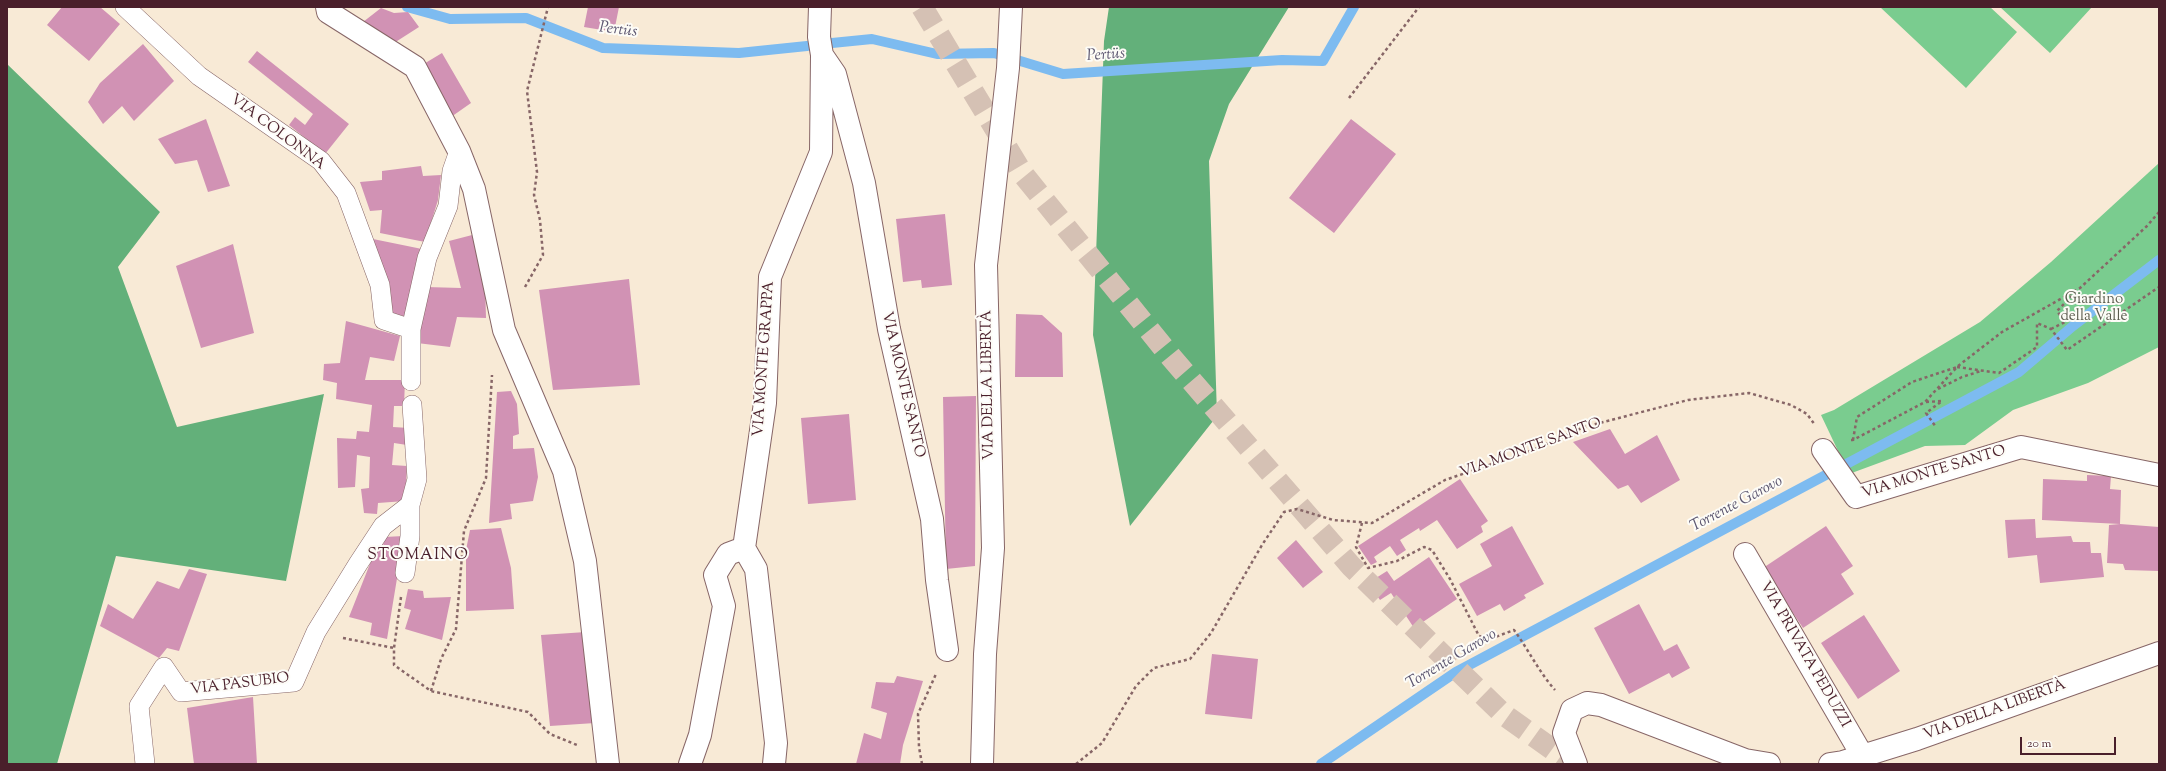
<!DOCTYPE html>
<meta charset="utf-8">
<style>
body{margin:0}
#map{position:relative;width:2166px;height:771px;overflow:hidden;background:#f8ead6;font-family:"Sorts Mill Goudy",serif}
canvas{display:block}
.frame{position:absolute;inset:0;border:8px solid #4a1f2b;pointer-events:none}
.scale{position:absolute;left:2020px;top:737px;width:96px;height:18px;box-sizing:border-box;border:2px solid #4a1f2b;border-top:0;padding-left:5px;font-size:12px;line-height:14px;white-space:nowrap;color:#4a1f2b;-webkit-text-stroke:3px #fdfcf7;paint-order:stroke}
</style>
<div id="map">
<canvas width="2166" height="771"></canvas>
<div class="frame"></div>
<div class="scale">20 m</div>
</div>
<script>
const g = document.querySelector('canvas').getContext('2d');
g.lineJoin = 'round';
function fill(path, color) {
  g.fillStyle = color;
  g.fill(path, 'evenodd');
}
function strokePath(path, color, width, dash) {
  g.strokeStyle = color;
  g.lineWidth = width;
  g.lineCap = dash ? 'butt' : 'round';
  g.setLineDash(dash || []);
  g.stroke(path);
}
function label(font, color, halo, rows, align = 'center') {
  g.font = font + ' "Sorts Mill Goudy",serif';
  g.lineWidth = 4;
  g.setLineDash([]);
  g.textBaseline = 'middle';
  g.strokeStyle = halo;
  g.fillStyle = color;
  for (const [text, x, y, turn = 0] of rows) {
    g.save();
    g.translate(x, y);
    g.rotate((+turn || 0) * Math.PI / 180);
    g.textAlign = isNaN(turn) ? turn : align;
    if (halo) g.strokeText(text, 0, 0);
    g.fillText(text, 0, 0);
    g.restore();
  }
}
fill(new Path2D(`
 M1880,7H1990L2017,32L1966,88Z
 M2000,7H2092L2050,53Z
 M2159,163V347L2088,383L2013,410L1965,445L1925,446L1849,474L1821,415L1834,410L1980,322L2051,262Z`), '#7acc8f');
fill(new Path2D(`
 M1109,7H1289L1229,104L1209,161L1217,416L1130,526L1093,335L1104,41Z
 M7,64L160,212L118,267L177,427L324,394L286,581L116,556L57,764H7Z`), '#63b07a');
strokePath(new Path2D(`
 M407,7L450,19L526,18L603,48L739,53L807,46
 M832,43L872,39L937,54L994,53L1063,74L1282,60L1323,61L1354,7
 M1321,764L1456,672L2019,372L2073,326L2159,260`), '#7dbbf0', 10);
fill(new Path2D(`
 M62,7H100L120,24L89,61L47,25Z
 M588,7H619L614,32L584,27Z
 M381,8L394,13L408,12L419,27L394,43L363,22Z
 M143,44L174,81L134,121L122,106L103,124L88,102L100,83Z
 M257,51L349,124L325,154L289,125L295,117L305,125L313,114L248,62Z
 M442,53L471,103L451,117L422,65Z
 M206,119L230,186L208,192L197,160L175,164L158,139Z
 M1351,119L1396,154L1334,233L1289,198Z
 M421,166L423,176L441,175L438,200L425,242L380,233L382,210L370,211L360,182L382,180V171Z
 M945,214L952,285L922,288L921,280L903,282L896,219Z
 M476,234L485,282L486,318L457,317L450,347L417,343L426,287L461,288L449,241Z
 M373,239L422,249L408,317L388,313L390,288H387Z
 M233,244L254,333L201,348L176,266Z
 M629,279L640,385L553,390L539,290Z
 M1016,314L1042,315L1062,333L1063,377H1015Z
 M346,321L400,336L394,361L370,357L365,380H405L404,406H394L393,427L409,428L407,445L394,443L392,465L407,466L405,501L378,503L377,514L364,513L361,489L369,488L370,457L357,455L355,487L338,488L337,438L356,439L357,431L369,432L372,405L336,399L337,383L323,380L324,364L340,363Z
 M511,391L517,404L519,434L513,436V449L534,448L538,477L533,501L510,504L512,519L489,523L497,392Z
 M976,396L975,566L946,569L943,397Z
 M849,414L856,500L808,504L801,418Z
 M1610,429L1625,454L1657,435L1680,480L1641,503L1628,485L1618,489L1573,442Z
 M2087,475L2111,476L2110,489L2121,490L2120,524L2159,527V571L2125,570L2123,564L2107,563L2109,525L2120,524L2042,520L2043,479L2087,481Z
 M1460,479L1488,521L1481,526L1483,532L1457,549L1437,520L1420,531L1419,528L1400,540L1406,550L1397,556L1390,546L1374,557L1377,562L1371,565L1358,546Z
 M2035,519L2036,538L2071,536L2073,542H2090L2091,553H2101L2104,577L2040,583L2037,555L2008,558L2005,520Z
 M1512,526L1544,584L1524,595L1526,598L1504,611L1500,604L1477,616L1459,584L1492,566L1480,544Z
 M1826,526L1853,566L1841,574L1854,594L1803,628L1763,568Z
 M501,528L511,568L514,609L466,611V550L470,530Z
 M404,536L387,639L370,635L372,623L349,617L375,551L383,549L384,537Z
 M1296,540L1323,572L1303,588L1277,558Z
 M1429,557L1457,599L1414,628L1391,593L1380,600L1368,583L1387,571L1394,581Z
 M189,569L207,574L179,651L167,648L159,658L100,626L108,604L133,619L157,581L179,589Z
 M408,589L423,591L424,598L451,597L442,640L405,629L411,610L404,608Z
 M1639,604L1664,651L1677,644L1690,668L1672,678L1669,673L1629,694L1594,628Z
 M1864,615L1900,671L1858,699L1821,643Z
 M586,632L595,723L550,726L541,635Z
 M1212,654L1258,659L1252,719L1205,714Z
 M897,676L923,681L903,745L900,764H856L864,733L881,739L887,713L871,708L876,682L894,683Z
 M253,697L257,764H194L187,708Z`), '#d192b4');
strokePath(new Path2D(`
 M922,7L1022,173L1171,357L1351,566L1503,714L1573,764`), '#d5c1b4', 22, [22, 11]);
const service = new Path2D(`
 M125,7L199,76L321,161L346,193L380,285L384,320L411,329
 M411,381V329L427,258L448,206L452,171L459,151
 M405,573L410,536V505L417,479L412,405
 M145,764L139,706L164,667L181,692L294,682L316,632L358,564L383,526L410,505`);
const minor = new Path2D(`
 M327,7L328,12L415,67L459,151L474,189L504,330L564,471L585,561L608,764
 M820,7L819,37L822,55L835,74L864,183L889,329L932,519L937,580L947,650
 M1823,450L1856,497L2021,447L2159,475
 M1745,554L1862,755
 M690,764L700,735L724,606L715,575L728,554L744,548
 M774,764L776,743L756,569L744,548L765,403L770,277L821,152L822,55
 M982,764L985,654L993,548L986,265L1008,68L1011,7
 M1576,764L1564,733L1572,710L1587,703L1601,705L1745,760L1769,764
 M1830,764L1843,762L1917,739L2159,653`);
strokePath(service, '#876667', 20);
strokePath(minor, '#876667', 24);
strokePath(new Path2D(`
 M1349,98L1419,7
 M525,287L543,255L540,220L534,195L537,172L527,91L548,7
 M2051,329L2065,322L2057,311L2076,292
 M1958,366L2002,332L2080,288L2147,226L2159,212
 M1957,367L1999,373L2037,347V323L2051,329L2067,350L2159,287
 M1938,389L1962,377L1981,371
 M1926,402L1942,401L1926,413L1936,427
 M1851,440H1853L1925,402L1957,367L1912,382L1857,417L1853,440
 M1362,523L1356,547L1368,568L1397,561L1424,547L1432,550L1450,579L1479,636L1490,639L1514,630C1528,649 1539,672 1555,690
 M401,597L394,648V665L431,691L528,712L550,734L577,745
 M343,638L394,648
 M431,691L441,659L456,629L464,531L486,478L492,375
 M922,764L919,747L918,714L936,674
 M1076,764L1102,743L1136,686L1154,668L1190,659L1211,633L1262,545L1284,512L1297,509L1333,520L1372,523L1445,480L1533,450L1584,427L1688,400L1749,393L1791,405L1807,414L1815,425`), '#876667', 2.5, [3, 3]);
strokePath(service, '#fff', 19);
strokePath(minor, '#fff', 22);
label('15px', '#4a1f2b', '#fdfcf7', [
 ["VIA COLONNA",277,133,37],
 ["VIA MONTE GRAPPA",765,359,-86],
 ["VIA MONTE SANTO",902,385,77],
 ["VIA DELLA LIBERTÀ",989,385,-91],
 ["VIA MONTE SANTO",1531,449,-20],
 ["VIA MONTE SANTO",1934,473,-17],
 ["VIA PRIVATA PEDUZZI",1804,655,60],
 ["VIA PASUBIO",240,685,-7],
 ["VIA DELLA LIBERTÀ",1995,711,-20]
]);
label('15px', '#5b5c4e', '#fdfcf7', [
 ["Giardino",2094,300],
 ["della Valle",2094,317]
]);
label('italic 16px', '#5c5670', '#fdfcf7', [
 ["Pertüs",618,31,7],
 ["Pertüs",1106,56,-4],
 ["Torrente Garovo",1737,505,-28],
 ["Torrente Garovo",1452,660,-31]
]);
g.letterSpacing = '1px';
label('16px', '#4a1f2b', '#fdfcf7', [
 ["STOMAINO",418,556]
]);
g.letterSpacing = '0px';
</script>
